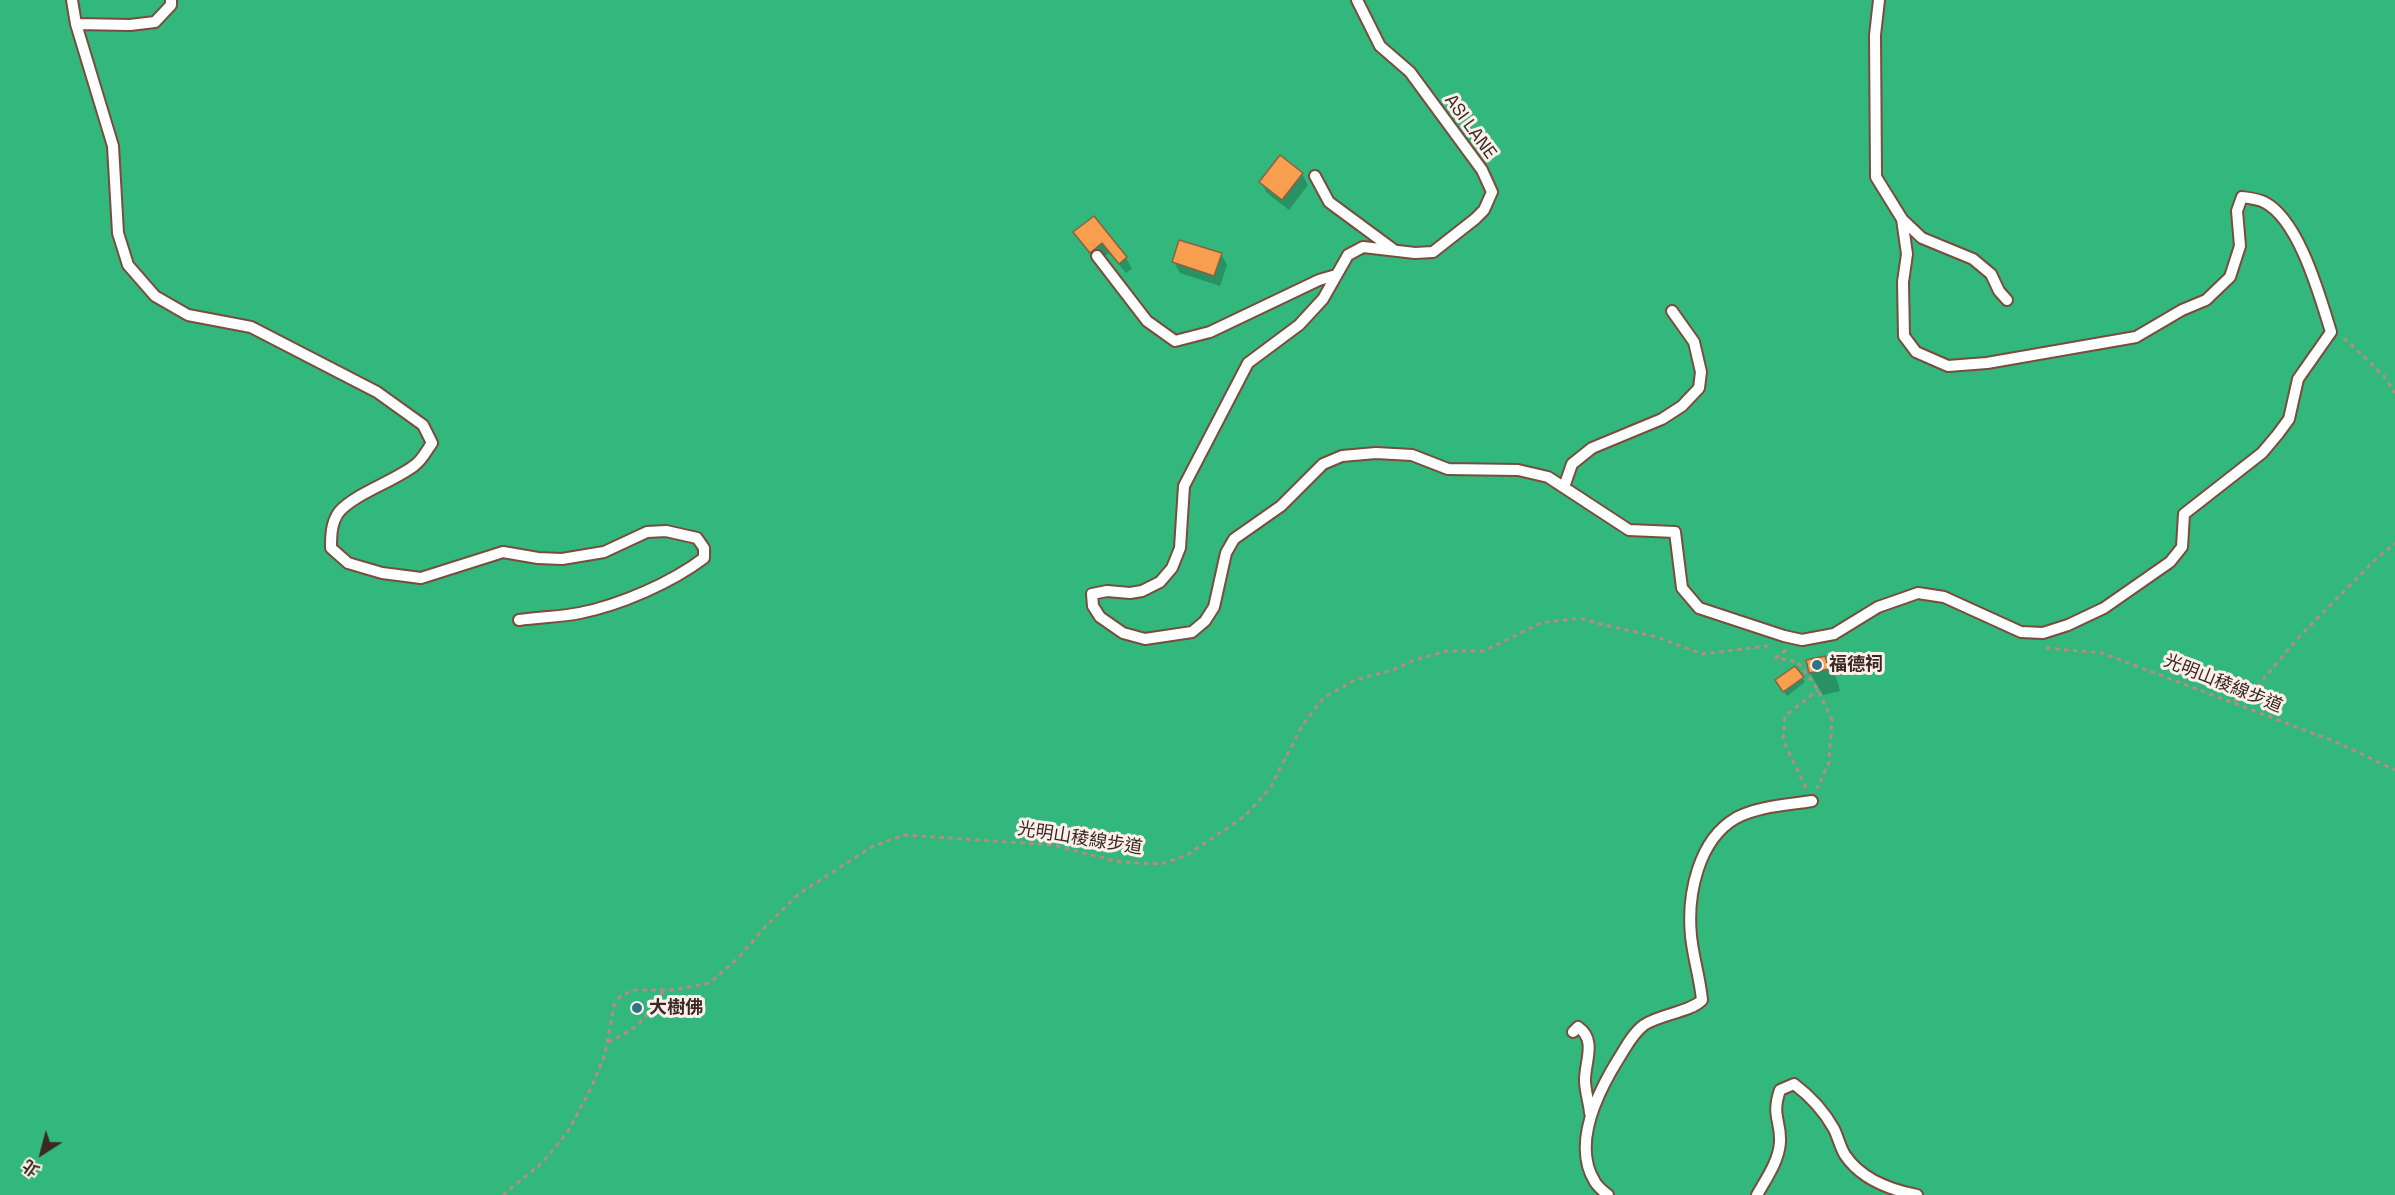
<!DOCTYPE html>
<meta charset="utf-8">
<style>
body{margin:0}
#map{position:relative;width:2395px;height:1195px;overflow:hidden;background:#fac4b2;font-family:"Space Grotesk","Noto Sans TC",sans-serif}
canvas{display:block}
.north{position:absolute;left:12px;top:1123px;width:60px;height:60px;-webkit-text-stroke:4px #fcf0ec;paint-order:stroke;rotate:216deg;font-size:16px;font-weight:700;line-height:24px;text-align:center;color:#3c2821}
.north::after{content:'';display:block;margin:auto;width:21px;height:27px;background:#3c2821;clip-path:polygon(50% 0,100% 100%,50% 72%,0 100%)}
</style>
<div id="map">
<canvas width="2395" height="1195"></canvas>
<div class="north">北</div>
</div>
<script>
const g = document.querySelector('canvas').getContext('2d');
g.lineJoin = 'round';
function fill(path, color) {
  g.fillStyle = color;
  g.fill(path, 'evenodd');
}
function strokePath(path, color, width, dash) {
  g.strokeStyle = color;
  g.lineWidth = width;
  g.lineCap = dash ? 'butt' : 'round';
  g.setLineDash(dash || []);
  g.stroke(path);
}
function label(font, color, halo, rows, align = 'center') {
  g.font = font + ' "Space Grotesk","Noto Sans TC",sans-serif';
  g.lineWidth = 6;
  g.setLineDash([]);
  g.textBaseline = 'middle';
  g.strokeStyle = halo;
  g.fillStyle = color;
  for (const [text, x, y, turn = 0] of rows) {
    g.save();
    g.translate(x, y);
    g.rotate((+turn || 0) * Math.PI / 180);
    g.textAlign = isNaN(turn) ? turn : align;
    if (halo) g.strokeText(text, 0, 0);
    g.fillText(text, 0, 0);
    g.restore();
  }
}
fill(new Path2D(`
 M0,0H2395V1195H0Z`), '#32b77d');
fill(new Path2D(`
 M1281,157L1302,174L1308,185L1289,210L1267,193L1261,182Z
 M1094,218L1126,258L1132,269L1126,273L1109,253L1097,263L1081,243L1075,233Z
 M1221,254L1227,265L1220,286L1180,273L1174,262Z
 M1825,657L1837,680L1840,691L1823,695L1810,673L1808,661Z
 M1802,678L1805,682L1787,696L1780,686Z`), '#0003');
const building = new Path2D(`
 M1280,155L1303,173L1282,200L1259,182Z
 M1094,216L1127,257L1119,264L1102,243L1090,253L1073,232Z
 M1179,240L1222,253L1214,276L1172,262Z
 M1825,656L1829,669L1809,673L1806,660Z
 M1795,666L1804,677L1783,692L1775,680Z`);
fill(building, '#f89e4f');
strokePath(building, '#896243', 1.5);
const service = new Path2D(`
 M72,0L76,24L113,146L118,233L128,265L155,296L188,315L251,327L377,392L423,425L432,443C427,450 422,460 415,465C395,481 354,494 339,512C331,523 331,536 331,548L348,563L382,573L421,578L503,552L538,558L562,559L604,552L647,532L666,531L697,538L704,548V558C671,583 620,605 580,613C560,617 539,617 519,620
 M1357,0L1380,46L1410,72L1482,170L1492,192L1484,210L1475,219L1433,252L1415,253L1363,247L1348,255L1323,299L1299,325L1248,363L1184,486L1180,548L1172,568L1160,582L1142,591L1130,593L1107,591L1092,594L1093,606L1100,617L1123,633L1145,639L1192,632L1205,621L1214,607L1226,553L1234,539L1281,506L1323,464L1342,456L1376,453L1412,455L1448,469L1518,470L1548,477L1629,530L1675,532L1682,588L1699,608L1784,636L1802,640L1834,634L1878,607L1918,593L1944,597L2021,632L2043,633L2068,625L2104,608L2170,562L2182,547L2184,514L2262,453L2278,434L2289,419L2298,379L2331,332C2320,297 2299,219 2264,202C2258,199 2249,198 2242,197L2237,211L2240,246L2230,277L2206,300L2182,310L2136,337L1987,363L1948,366L1916,352L1904,336L1903,282L1907,254L1902,219L1876,177L1875,35L1879,0
 M76,24L130,25L155,22L171,5V0
 M1315,176L1329,202L1394,250
 M1902,219L1922,238L1973,259L1991,274L1999,291L2007,300
 M1097,256L1147,321L1175,341L1210,332L1319,280L1336,275
 M1564,487L1572,464L1592,448L1662,419L1682,406L1699,388L1701,372L1694,342L1672,311
 M1573,1032L1578,1027C1597,1040 1585,1061 1585,1080C1585,1091 1589,1102 1590,1113
 M1608,1195C1603,1191 1598,1187 1595,1182C1571,1144 1599,1090 1619,1058C1626,1047 1633,1033 1644,1025C1660,1014 1691,1012 1702,1000C1700,978 1693,957 1691,936C1687,895 1698,840 1736,818C1758,806 1788,805 1812,801
 M1757,1195C1766,1179 1779,1161 1780,1142C1781,1120 1771,1116 1780,1090L1794,1084C1810,1096 1824,1111 1834,1129C1838,1137 1840,1147 1845,1155C1861,1179 1891,1190 1917,1195`);
strokePath(service, '#794c3c', 14);
strokePath(new Path2D(`
 M2344,338L2384,376L2395,393
 M2046,648L2102,653L2336,742L2395,770
 M1786,650L1776,658L1798,662L1818,690L1832,720L1829,762L1817,789
 M2234,701L2255,689L2299,637L2376,559L2395,543
 M1806,788L1783,740L1785,716L1818,690
 M608,1042C639,1028 646,1019 664,990
 M503,1195L543,1162L567,1133L591,1088L605,1054L614,1005L621,996L634,990H674L710,983L740,956L763,929L800,893L873,846L905,835L1052,845L1120,862L1161,864L1187,855L1245,816L1270,788L1302,726L1323,698L1355,680L1393,670L1414,660L1447,651H1484L1541,623L1580,618L1600,624L1657,637L1702,654L1768,646`), '#b78d7f', 3, [4.5, 4.5]);
strokePath(service, '#fff', 10);
for (const [x, y, r, color] of [
 [1817,665,6,"#317385"],
 [637,1008,6,"#317385"]
]) {
  const dot = new Path2D();
  dot.arc(x, y, r, 0, 2 * Math.PI);
  g.fillStyle = color;
  g.fill(dot);
  strokePath(dot, '#fcf0ec', 2);
}
label('18px', '#3c2821', '#fcf0ec', [
 ["ASI LANE",1470,127,54],
 ["光明山稜線步道",2223,684,22],
 ["光明山稜線步道",1080,839,9]
]);
label('bold 18px', '#3c2821', '#fcf0ec', [
 ["福德祠",1829,665],
 ["大樹佛",649,1008]
], 'left');
</script>
